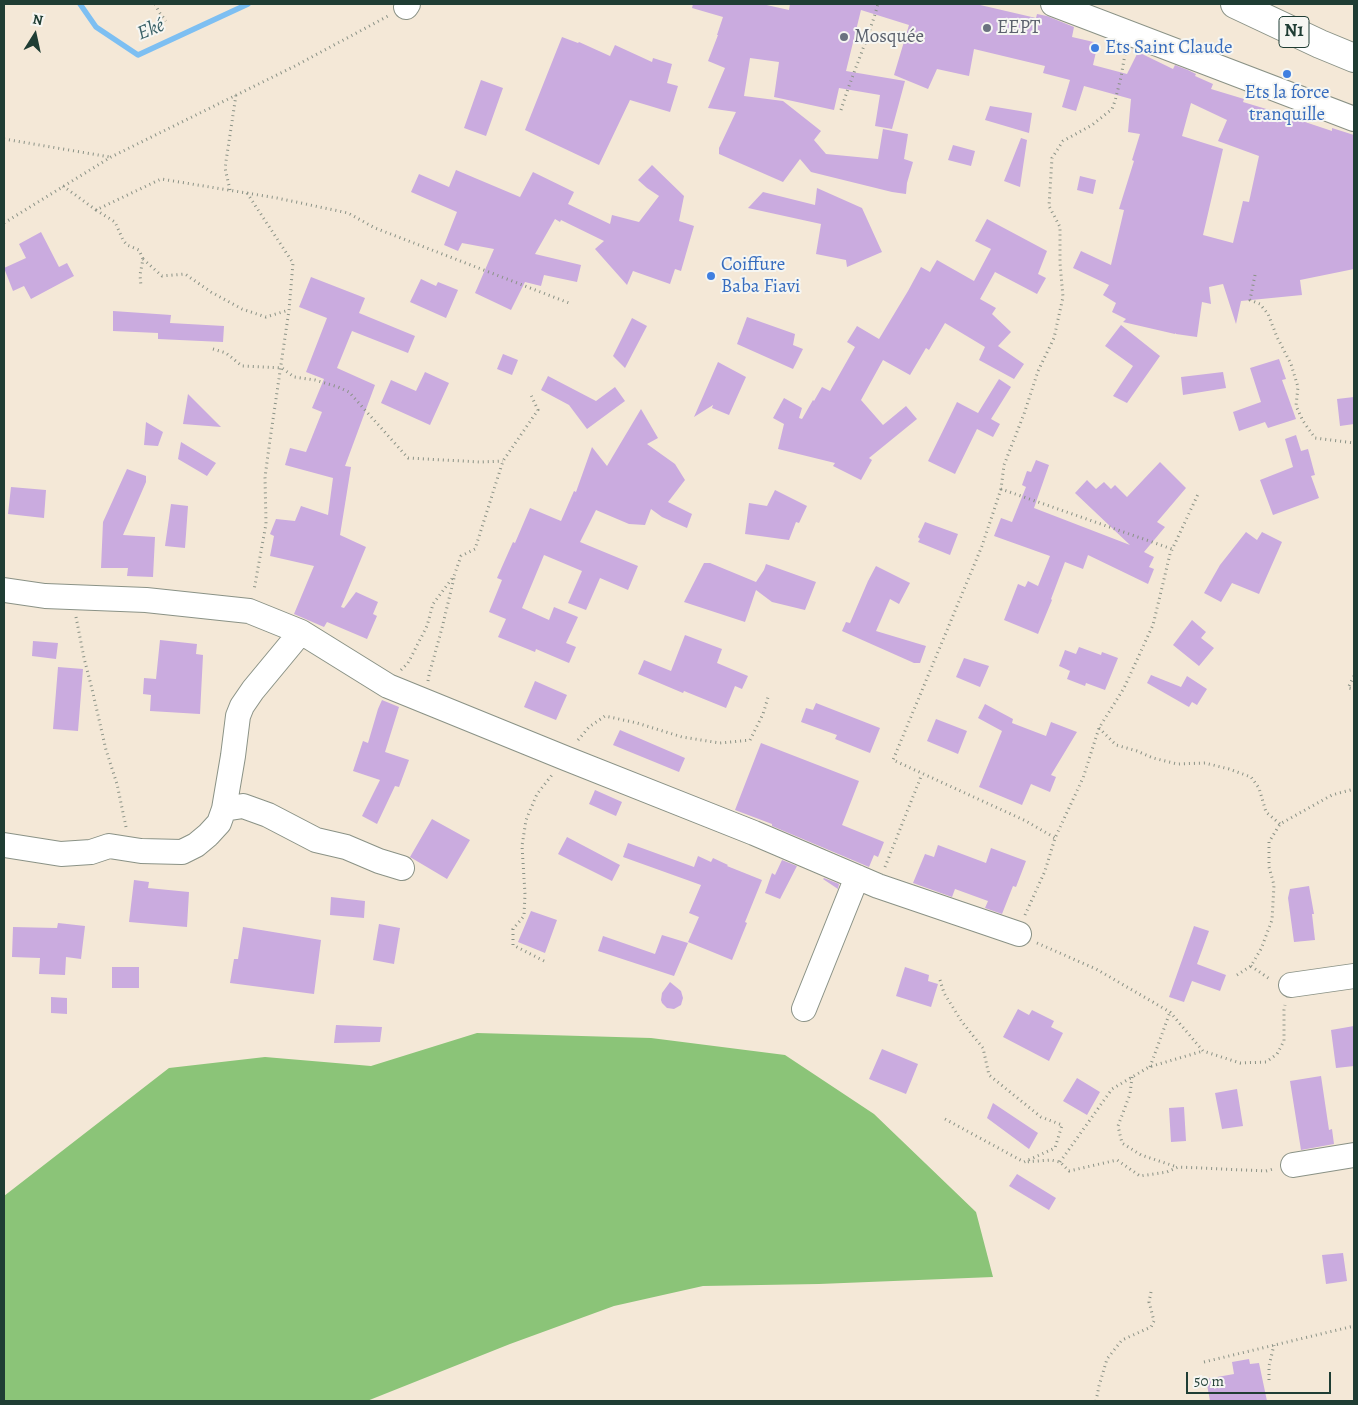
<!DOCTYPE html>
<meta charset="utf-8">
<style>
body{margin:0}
#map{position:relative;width:1358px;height:1405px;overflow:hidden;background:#f4e8d7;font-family:Alegreya,serif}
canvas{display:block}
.frame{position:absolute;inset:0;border:5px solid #1f3d34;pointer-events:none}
.north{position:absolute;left:10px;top:10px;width:50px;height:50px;-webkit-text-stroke:4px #f6f6f2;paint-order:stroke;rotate:10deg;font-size:14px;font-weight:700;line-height:20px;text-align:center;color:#1f3d34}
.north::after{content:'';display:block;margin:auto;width:18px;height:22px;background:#1f3d34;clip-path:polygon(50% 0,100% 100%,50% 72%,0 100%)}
.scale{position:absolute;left:1186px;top:1372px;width:145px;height:22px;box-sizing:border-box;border:2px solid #1f3d34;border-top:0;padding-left:6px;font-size:15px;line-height:18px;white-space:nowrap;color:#1f3d34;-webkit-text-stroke:4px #f6f6f2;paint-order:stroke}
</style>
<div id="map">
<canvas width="1358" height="1405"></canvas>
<div class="frame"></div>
<div class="north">N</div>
<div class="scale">50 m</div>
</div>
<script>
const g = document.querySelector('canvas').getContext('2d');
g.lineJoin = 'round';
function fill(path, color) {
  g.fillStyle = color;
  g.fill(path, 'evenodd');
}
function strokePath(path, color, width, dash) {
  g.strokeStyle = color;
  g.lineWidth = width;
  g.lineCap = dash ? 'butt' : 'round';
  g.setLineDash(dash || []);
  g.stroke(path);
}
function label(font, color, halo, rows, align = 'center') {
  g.font = font + ' Alegreya,serif';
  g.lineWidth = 4;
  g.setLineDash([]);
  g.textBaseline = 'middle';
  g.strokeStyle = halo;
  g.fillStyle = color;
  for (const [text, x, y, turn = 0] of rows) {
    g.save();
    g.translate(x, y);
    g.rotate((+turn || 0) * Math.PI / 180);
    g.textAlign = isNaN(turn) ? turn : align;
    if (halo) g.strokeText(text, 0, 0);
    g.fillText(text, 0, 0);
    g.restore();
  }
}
fill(new Path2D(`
 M477,1033L651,1038L785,1055L874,1114L976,1212L993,1277L819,1284L703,1286L614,1306L510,1344L367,1401H4V1196L169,1068L265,1057L371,1066Z`), '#8bc478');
strokePath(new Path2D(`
 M80,4L96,27L138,55L248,4`), '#7dbff2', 5.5);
fill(new Path2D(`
 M693,4H762L789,10L790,4H976L1036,18L1037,14L1047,16L1074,27L1072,37L1098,43L1093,65L1127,74L1138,52L1173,69L1175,65L1188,70L1196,74L1195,76L1213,84L1211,89L1244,99L1243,102L1293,117V118L1332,131V128L1354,135V269L1300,280L1302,295L1241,301L1236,324L1223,284L1209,287L1211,304L1202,302L1197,337L1176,334V333L1175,334L1123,322L1126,319L1112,312L1116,303L1103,295L1109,285L1073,268L1081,251L1111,265L1124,210L1119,209L1134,161L1132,160L1140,134L1128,132L1131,99L1084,86L1076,111L1062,107L1070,80L1043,73L1045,66L974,49L969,76L937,69L928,89L894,75L909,25L861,10L846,71L905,81L892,129L875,126L880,95L839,88L834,110L774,97L779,62L750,58L744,96L783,101L821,131L814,140L826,154L878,159L883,129L908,134L904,159L913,162L907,183L906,194L892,192L811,172L800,159L783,182L719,154V148L736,112L708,108L725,68L708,61L718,35H717L723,17L692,8ZM1191,103L1227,120L1218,141L1259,156L1249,202L1243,201L1233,243L1203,235L1223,149L1182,136Z
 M562,37L578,43L579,42L610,56L615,45L652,62L653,58L672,64L667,83L678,86L670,112L630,100L599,165L525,130Z
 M481,80L503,88L486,136L464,128Z
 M990,106L1032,113L1029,133L985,120Z
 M1021,138L1027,140L1020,187L1004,181Z
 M953,145L975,151L971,166L948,160Z
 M652,165L684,196L679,221L694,226L681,271L675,269L670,284L633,271L627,285L595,249L604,241L561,220L560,222L555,219L535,254L581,265L577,282L544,275L541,286L525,282L511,310L475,293L494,249L462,243L458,251L444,245L457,212L411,192L419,174L449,187L456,170L520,197L533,172L574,192L568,204L610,224L612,215L639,222L659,196L647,188L638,180Z
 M1080,176L1096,180L1093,194L1077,190Z
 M817,188L862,208L882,252L847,267L846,260L816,254L821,224L748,208L763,192L815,205Z
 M987,219L1047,251L1038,274L1046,278L1037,294L995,272L980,299L996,308L992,314L1011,332L998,346L1024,364L1014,379L979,360L985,347L945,323L929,350L926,348L910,375L883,360L861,400L883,425L906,406L917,419L869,458L872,460L861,480L833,466L835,463L778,449L784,424L773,418L784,398L802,408L799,418L802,419L813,400L814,401L822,387L830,391L855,347L847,342L857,326L879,339L908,291L921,267L930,272L937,260L974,281L991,249L975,241Z
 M41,232L59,267L67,263L74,276L31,299L24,286L13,291L4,268L26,258L19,244Z
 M311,277L365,298L359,313L415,336L408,353L352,331L337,368L375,385L345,466L351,467L340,535L366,547L341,607L344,608L356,592L378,602L373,614L377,616L367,639L327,622L324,627L294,614L314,566L270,556L274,536L270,534L276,519L295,521L301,506L328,515L333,478L285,465L290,448L306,452L322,412L312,408L324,379L306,372L327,318L299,307Z
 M421,279L436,286L438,282L458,290L446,318L410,302Z
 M113,311L171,315L170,323L224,326L223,342L158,339V333L113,331Z
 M747,317L795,334L793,345L803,349L793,369L737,344Z
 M632,318L647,326L625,368L613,356Z
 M1121,325L1160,356L1127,403L1113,396L1133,366L1105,346Z
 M503,354L518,360L512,375L497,369Z
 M1279,359L1286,379L1282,380L1296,419L1268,428L1265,422L1239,431L1233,412L1261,402L1250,368Z
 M718,362L746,377L729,415L712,408L713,405L694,417Z
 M425,372L449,383L430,425L381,403L391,380L416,391Z
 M1223,372L1226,388L1183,395L1181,377Z
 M548,376L596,401L615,387L625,401L587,429L569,405L541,390Z
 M999,379L1011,387L991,419L1000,424L993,437L977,429L955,474L928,461L957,402L978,413Z
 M188,394L221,427L183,424Z
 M1354,397V424L1340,426L1337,399Z
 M641,409L658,438L647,444L675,464L685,480L668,502L692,514L687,528L662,517L651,509L645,525L629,524L596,510L580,542L638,566L628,590L600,578L586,610L568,603L582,571L544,555L522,608L549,620L554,607L578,617L566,643L576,647L569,663L536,649L535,652L498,637L506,619L489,612L502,580L497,578L513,542L515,543L530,508L561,521L574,491L576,492L592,447L607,466Z
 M146,422L163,432L158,446L144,445Z
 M1296,435L1301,451L1308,449L1315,475L1311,476L1319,498L1273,515L1260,480L1293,467L1285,439Z
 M181,442L216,463L207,476L178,459Z
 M1036,460L1049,465L1034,508L1130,545L1075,493L1087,480L1096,489L1104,482L1111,489L1115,485L1127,497L1160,462L1186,488L1157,522L1165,527L1144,552L1154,557L1149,567L1154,569L1148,584L1088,555L1083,569L1065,562L1051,599L1052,600L1038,634L1004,620L1018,584L1025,587L1028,581L1038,586L1050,556L994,536L1001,518L1012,522L1026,487L1022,485L1027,471L1031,472Z
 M127,469L146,476V482L123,535L155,537L153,577L127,576L128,568H101L103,522Z
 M11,487L46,490L44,518L8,514Z
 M775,490L807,506L799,523L796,522L789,540L745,534L749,503L767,506Z
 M171,504L188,506L185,548L165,546Z
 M925,522L958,534L950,555L918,542L920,539L918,537Z
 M1246,532L1257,540L1262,532L1282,542L1259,594L1232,583L1221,602L1204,593L1220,565Z
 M704,563H710L756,582L764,570L766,564L816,582L805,610L772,602L756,590L745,622L684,602Z
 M876,566L910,583L899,604L890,599L876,631L926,646L920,663H914L842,631L846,622L850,623L868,581Z
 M1192,620L1206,632L1201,638L1214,648L1199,666L1173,645Z
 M685,635L722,649L717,663L748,676L742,689L735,686L726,708L684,691L683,693L638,674L644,660L671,671Z
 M160,640L197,644L196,654L203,655L200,714L150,711L151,695L143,694L144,678L156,679Z
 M33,641L58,643L56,659L32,656Z
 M1079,647L1101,655L1102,652L1118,658L1105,690L1086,683L1085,686L1067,679L1070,671L1059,666L1065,650L1076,654Z
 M964,658L989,666L980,687L956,677Z
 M58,667L83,669L78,731L53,729Z
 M1151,675L1181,687L1187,676L1207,689L1197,705L1192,702L1189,707L1147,683Z
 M535,681L567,695L556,720L524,707Z
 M382,700L399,707L385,752L409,760L399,787L395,786L377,824L362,816L380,780L353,771L363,741L368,743L378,709Z
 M816,703L880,728L870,753L835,739L837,735L801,722L806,708L813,710Z
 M985,704L1013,719L1012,723L1046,736L1051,722L1077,732L1051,775L1056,777L1050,792L1031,784L1022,805L979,787L1002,731L978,718Z
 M936,719L967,731L958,754L927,741Z
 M620,730L685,758L679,772L613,745Z
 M761,743L859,781L842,825L884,842L878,857L874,855L869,867L772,826V824L735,810Z
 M595,790L622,802L616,816L589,804Z
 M432,819L470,840L447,879L410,857Z
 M567,837L620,865L612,881L558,854Z
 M628,843L694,867L698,856L711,862L713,858L728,865L727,866L762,880L745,922L747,923L732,960L688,942L699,917L689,913L701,885L623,857Z
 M938,845L986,863L991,848L1026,861L1016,887L1013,886L1002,914L985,908L988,901L955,889L952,897L913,883L925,854L934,857Z
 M782,860L797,866L780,899L765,893L772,873L775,875Z
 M824,878L839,884L838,889L823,879Z
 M134,880L149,882L148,888L189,892L187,927L129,922Z
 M1309,886L1314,914H1312L1315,940L1294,942L1288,898L1290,889Z
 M331,897L365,901L364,918L330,915Z
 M531,911L557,920L545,953L518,942Z
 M58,923L85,926L81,959L66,957L65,975L39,974L40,958L12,957L13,927L57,928Z
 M379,924L400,928L394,964L373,960Z
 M1194,926L1209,931L1197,964L1226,975L1220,991L1192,981L1184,1002L1169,997Z
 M243,927L321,940L314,994L230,983L234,959H238Z
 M662,935L688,943L674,976L598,951L603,936L655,954Z
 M112,967H139V988H112Z
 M905,967L929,975L928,981L938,984L931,1007L896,996Z
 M670,982L681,991L683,998L681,1005L674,1009L667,1008L662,1003L661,1000L662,993Z
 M51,997L67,998V1014L51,1013Z
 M1018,1009L1029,1015L1032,1010L1054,1021L1051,1027L1063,1033L1049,1061L1003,1037Z
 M336,1025L382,1027L380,1042L334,1043Z
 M1354,1026V1066L1336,1068L1331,1030Z
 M882,1049L918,1064L906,1094L869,1079Z
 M1321,1076L1329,1130L1332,1129L1334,1144L1301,1150L1290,1081Z
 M1077,1078L1100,1092L1087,1115L1063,1101Z
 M1237,1089L1243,1126L1222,1129L1215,1093Z
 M993,1103L1038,1133L1029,1149L987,1118Z
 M1184,1107L1186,1141L1171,1142L1169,1108Z
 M1017,1174L1056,1198L1049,1210L1009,1186Z
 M1343,1253L1347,1281L1326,1284L1322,1255Z
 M1249,1359L1250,1364L1259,1363L1267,1401H1210L1206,1379L1234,1374L1232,1362Z`), '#caabdf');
const minor = new Path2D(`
 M1053,4L1354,119
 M406,7L408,4
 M4,590L45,596L146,600L249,611L301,632L388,686L565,758L754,833L878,886L1019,934
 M224,809L243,806L268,815L316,840L346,847L379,861L402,868
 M4,845L61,854L91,852L109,846L141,851L182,852L196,845L208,835L219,823L224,809L233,756L238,716L242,706L253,690L301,632
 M1291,985L1354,976
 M804,1009L857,877
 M1293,1165L1354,1155`);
const trunk = new Path2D(`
 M1235,4L1320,44L1354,58`);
strokePath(minor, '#8a9286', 26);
strokePath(trunk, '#8a9286', 30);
strokePath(new Path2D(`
 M155,4L159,12L166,21
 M1125,54L1121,77L1115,101L1112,109L1092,125L1063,141L1052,158L1049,206L1060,227V263L1063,297L1054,338L1038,371L1024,414L1004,465L1001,489L1172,549
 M841,110C852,74 868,40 878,4
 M4,139L110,157
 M63,186L96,210L161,179L277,198L348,213L375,228L569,303
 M230,190L225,168L236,95
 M247,193L293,263L289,310L270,440L265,477L266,524L254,590
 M96,210L115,222L123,240L127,245L139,250L143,259L140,275L141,286
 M4,223L111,157L295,66L388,16
 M143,259L162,276L185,274L211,292L242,309L266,317L289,310
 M1255,275L1250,300L1260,304L1268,314L1277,337L1291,364L1298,387L1296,406L1303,421L1315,438L1354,443
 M213,349L226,353L242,366L282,368L294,377L315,380L338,387L349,392L408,458L480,462L503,461
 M1001,489L982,546L893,760L1026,821L1055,838
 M76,617L84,658L92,689L106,750L117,784L126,827
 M401,670L408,663L427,626L433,604L454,576L461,556L475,549L503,461L538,410L531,395
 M1354,676L1348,688L1354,689
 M428,681L429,675L442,628L454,578
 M1099,728L1116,745L1137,751L1153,758L1177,764L1205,763L1229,769L1251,777L1259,788L1266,812L1280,824
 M578,740L589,727L605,716L637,723L682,737L720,743L750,740L763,714L769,694
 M885,867L922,774
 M1025,915L1045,871L1055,838L1083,778L1099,728L1124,688L1153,625L1170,554L1199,492
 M1037,943L1096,969L1170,1012L1203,1051L1240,1063L1266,1062L1277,1054L1284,1041V1010L1285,1005
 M544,961L513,945V929L524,916L525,894L522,846L526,820L537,794L552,775
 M1251,966L1271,980
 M1237,975L1251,966L1261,949L1272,920L1274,885L1269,867V842L1280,824L1332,795L1354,789
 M940,980L944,993L962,1022L983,1048L989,1075L1041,1117L1062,1125L1055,1148L1024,1162L1051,1160L1060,1162L1069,1171L1117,1160L1140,1176L1167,1172L1178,1167L1266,1171L1273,1169
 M1150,1067L1170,1012
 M1132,1077L1130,1094L1118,1126L1122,1143L1141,1155L1177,1167
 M945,1119L1024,1162
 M1060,1162L1112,1089L1149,1067L1203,1051
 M1204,1362L1354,1326
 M1269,1380V1366L1274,1345
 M1096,1401L1099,1386L1107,1359L1122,1340L1151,1327L1154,1321L1149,1302L1151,1292`), '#8a9286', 3, [1, 4]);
strokePath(minor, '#fff', 24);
strokePath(trunk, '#fff', 28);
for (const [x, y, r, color] of [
 [987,28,5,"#6b7280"],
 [844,37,5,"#6b7280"],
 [1095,48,5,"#3f7fe0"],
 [1287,74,5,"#3f7fe0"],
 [711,276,5,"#3f7fe0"]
]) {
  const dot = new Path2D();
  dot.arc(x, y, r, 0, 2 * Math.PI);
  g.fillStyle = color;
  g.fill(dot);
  strokePath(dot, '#f6f6f2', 2);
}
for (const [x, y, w] of [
 [1294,32,30]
]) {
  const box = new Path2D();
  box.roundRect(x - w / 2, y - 15.5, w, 31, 4);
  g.fillStyle = '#f6f6f2';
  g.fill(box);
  strokePath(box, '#1f3d34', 1);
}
label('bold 18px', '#1f3d34', null, [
 ["N1",1294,32]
]);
label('19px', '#5b616d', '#f6f6f2', [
 ["EEPT",997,28],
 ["Mosquée",854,37]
], 'left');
label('19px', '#366cbe', '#f6f6f2', [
 ["Ets Saint Claude",1105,48],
 ["Ets la force",1287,93,"center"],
 ["tranquille",1287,115,"center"],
 ["Coiffure",721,265],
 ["Baba Fiavi",721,287]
], 'left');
label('italic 20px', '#365e64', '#f6f6f2', [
 ["Eké",151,30,-22]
]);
</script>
